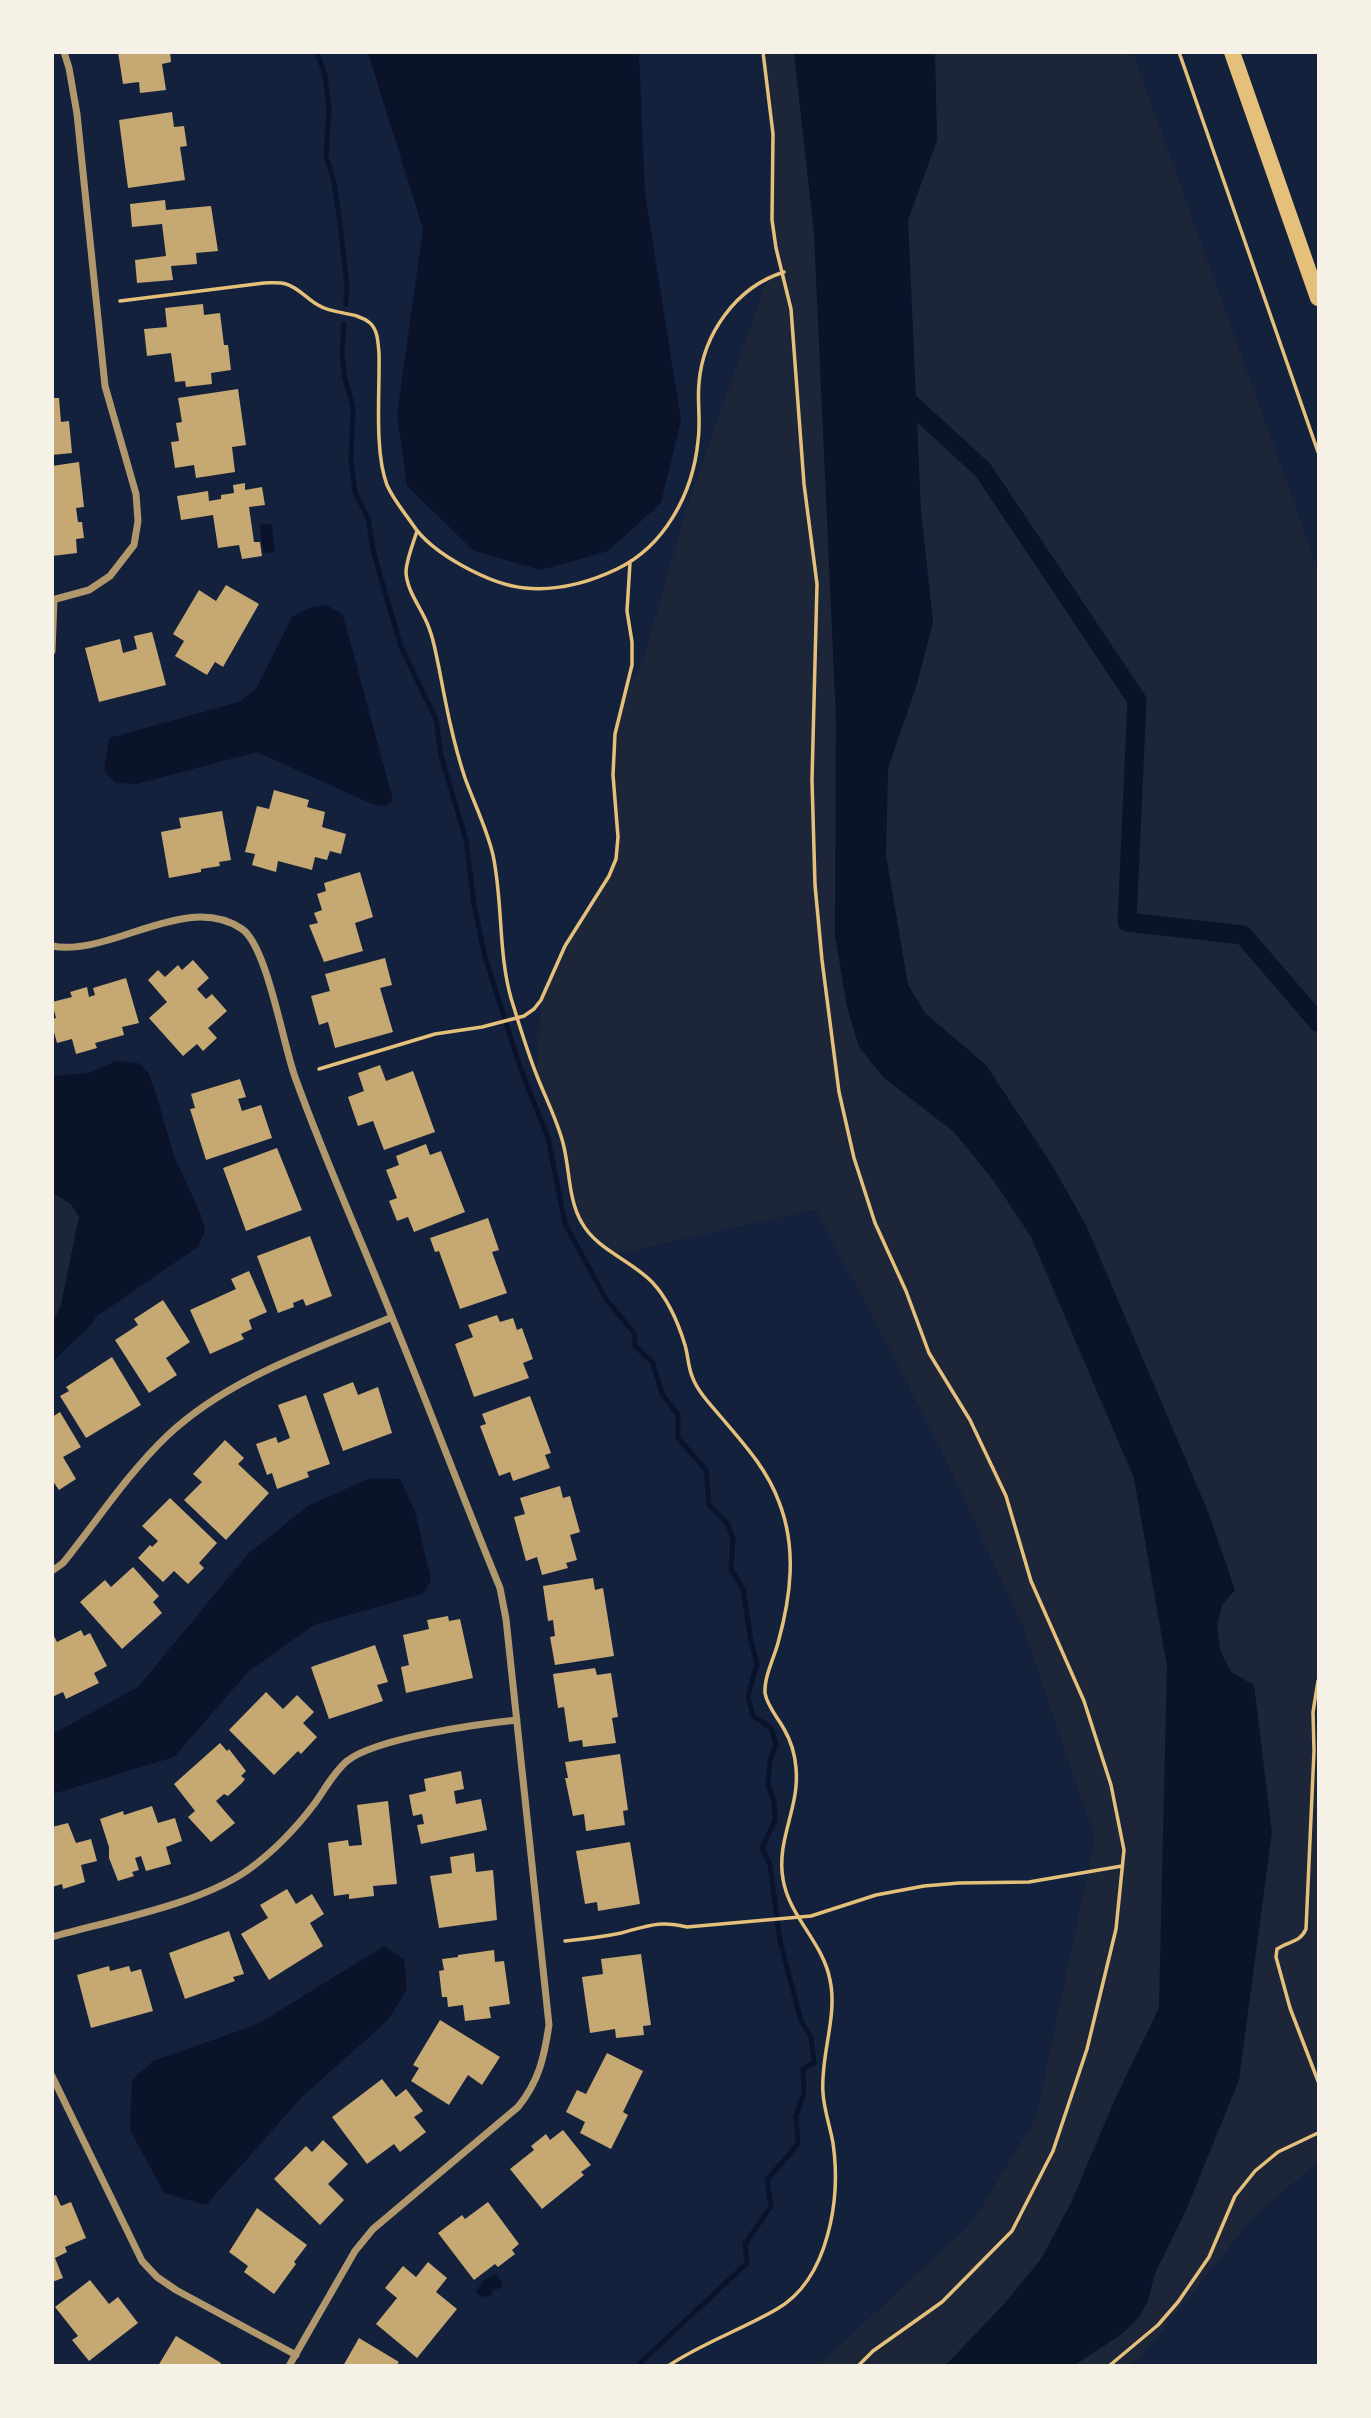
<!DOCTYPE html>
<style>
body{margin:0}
#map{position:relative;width:1371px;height:2418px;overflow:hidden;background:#14213d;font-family:Manrope,sans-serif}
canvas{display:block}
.frame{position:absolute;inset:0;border:54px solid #f6f1e7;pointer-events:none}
</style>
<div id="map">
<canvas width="1371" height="2418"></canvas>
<div class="frame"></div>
</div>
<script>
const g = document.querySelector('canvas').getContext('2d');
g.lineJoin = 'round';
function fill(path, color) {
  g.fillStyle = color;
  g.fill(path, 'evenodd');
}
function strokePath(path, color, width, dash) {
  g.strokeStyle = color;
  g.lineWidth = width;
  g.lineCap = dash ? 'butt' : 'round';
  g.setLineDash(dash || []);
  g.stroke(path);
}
fill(new Path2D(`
 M763,53H794L814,233L828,522L836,719L835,936L883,1077L954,1132L994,1181L1032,1237L1134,1478L1167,1666L1159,2008L1116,2097L1071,2203L1041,2259L1004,2304L946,2365H819L972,2223L1036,2118L1095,1838L1022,1624L933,1432L816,1209L616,1254L598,1242L583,1226L576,1209L565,1150L537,1076L541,1000L565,946L609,876L616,859L618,837L613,775L615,734L623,695L642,664L687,506L768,277L784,272L776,248L772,220L773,134Z
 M935,53H1133L1318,569V2162L1255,2215L1142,2356L1128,2365H1075L1148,2301L1154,2276L1231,1672C1217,1646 1215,1634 1222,1605L1052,1165L986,1065L925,1013L908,985L886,855L888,768L916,687L933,622L921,512L908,220L937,140Z
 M53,1193L71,1204L79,1217L61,1305L53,1322Z`), '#1d2539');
fill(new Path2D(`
 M368,53H639L645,193L681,420L661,503L608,551L541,570L474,551L407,486L397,414L423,229Z
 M794,53H935L937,140L908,220L921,512L933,622L916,687L888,768L886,855L908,985L925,1013L986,1065L1052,1165L1086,1225L1209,1514L1235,1590L1222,1605L1217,1625L1220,1651L1231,1672L1254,1685L1272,1832L1239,2080L1187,2208L1154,2276L1148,2301L1139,2317L1122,2334L1075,2365H946L1004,2304L1041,2259L1071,2203L1116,2097L1159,2008L1167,1666L1134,1478L1031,1237L994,1181L954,1132L883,1077L859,1047L847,1007L835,936L836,719L814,233Z
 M272,524L275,552L263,553L260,525Z
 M327,605L343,615L393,800L386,806L372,804L257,752L137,784L116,783L104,771L109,738L239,702L256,689L292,617L311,607Z
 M116,1061L138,1063L148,1072L158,1100L174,1156L201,1215L205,1230L199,1246L96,1317L89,1327L53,1361V1322L61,1305L79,1217L71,1204L53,1193V1076L88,1073Z
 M371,1478L400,1479L415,1511L431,1580L423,1594L314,1625L249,1671L174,1757L53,1794V1734L138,1687L248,1554L309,1505Z
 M384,1946L404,1959L407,1989L388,2020L302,2097L206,2205L164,2193L130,2130L132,2080L153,2061L258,2024Z
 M496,2274L502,2283L501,2288L493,2290L491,2296L486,2297L478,2295L476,2291L483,2281Z`), '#0b132b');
strokePath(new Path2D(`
 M317,52L325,75L329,110L326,156L334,182L340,223L347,285L346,304
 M344,324L342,354L345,378L353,407L351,460L355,492L368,518L374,554L401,647L436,719L441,756L466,840L474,904L485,957L521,1070L548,1138L565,1224L606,1299L634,1333L635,1346L653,1363L662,1394L678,1415V1438L706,1470L709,1505L727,1523L733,1538L731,1569L743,1589L751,1641L757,1664L748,1696L753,1716L771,1728L776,1744L770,1760L768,1785L774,1801L775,1820L762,1848L770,1865L780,1941L801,2021L811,2037L814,2063L803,2069L804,2093L796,2116L798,2144L767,2180L771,2206L745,2244L747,2263L637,2366`), '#0b132b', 5);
strokePath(new Path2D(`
 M898,392L983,470L1137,700L1127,922L1243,935L1318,1022`), '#0b132b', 19);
fill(new Path2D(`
 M118,52H170L171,62L162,64L166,90L140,93L139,82L123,84Z
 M172,112L174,127L184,126L187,146L180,147L185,180L128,188L119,120Z
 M165,200L166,210L211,206L218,251L196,253L197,264L171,266L173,280L137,283L135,260L166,256L162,224L132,227L130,204Z
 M203,304L204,315L220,313L224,345H228L231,370L211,373L212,384L186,387L185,381L175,382L171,353L147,356L144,329L167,327L165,308Z
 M238,389L246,445L232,447L235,472L196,478L194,465L175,468L171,442L179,441L176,423L182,422L178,398Z
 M52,398H59L61,422L69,421L72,453L52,455Z
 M79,462L84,507L76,508L78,522H82L84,538L76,539L77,553L52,556V466Z
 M245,483V490L262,487L265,505L249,507L254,542H260L262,556L242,559L239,545L218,548L213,515L181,520L177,496L208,491L209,501L221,499V495L234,493L233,485Z
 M226,585L259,604L223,667L215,662L207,675L175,656L184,641L173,634L199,590L216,601Z
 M152,632L166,685L99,702L85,648L120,639L123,653L137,649L134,636Z
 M274,790L309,800L307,807L325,812L322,827L346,834L341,854L330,851L327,860L315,857L312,870L278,861L276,872L252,865L255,854L245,852L257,806L269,809Z
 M222,811L231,860L219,862L220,866L201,869V872L169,878L161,832L181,828L179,818Z
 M360,872L373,917L355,923L363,951L324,962L309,925L318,923L314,913L322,910L317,894L326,891L324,883Z
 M385,958L392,985L380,988L393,1032L335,1048L328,1022L319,1025L311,996L330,991L325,974Z
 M193,960L209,978L197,989L206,999L212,994L227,1011L208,1028L217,1038L203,1051L197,1044L183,1056L149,1018L167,1002L148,980L158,970L165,977L178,965L182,970Z
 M126,978L139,1023L122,1027L124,1035L95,1043L97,1048L76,1054L72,1039L57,1043L52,1025V1019L56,1018L52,1002L72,997L70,992L87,987L89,997L95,995L93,988Z
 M380,1065L386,1081L413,1071L435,1132L384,1150L373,1121L358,1126L348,1097L364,1091L358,1073Z
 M240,1079L246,1097L238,1099L242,1111L261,1105L272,1138L206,1160L190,1109L195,1108L191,1094Z
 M426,1144L430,1155L441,1151L465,1212L414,1232L408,1217L397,1221L389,1201L397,1198L386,1170L399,1165L396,1156Z
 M277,1148L302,1210L246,1231L223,1168Z
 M488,1218L499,1250L492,1252L507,1293L460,1309L439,1251L435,1252L430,1238Z
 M310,1236L332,1296L306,1306L303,1299L293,1303L294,1307L278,1313L257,1256Z
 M249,1271L267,1312L249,1320L252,1329L241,1334L244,1339L210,1354L190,1310L236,1289L231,1279Z
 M163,1300L190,1342L166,1358L177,1375L149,1393L115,1340L138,1325L134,1319Z
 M497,1315L500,1322L513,1318L517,1330L522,1328L533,1359L523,1363L529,1378L474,1397L455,1344L473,1337L468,1325Z
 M112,1357L141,1405L86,1438L60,1396L69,1391L66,1387Z
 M353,1382L358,1395L378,1387L392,1433L343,1451L323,1394Z
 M306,1395L330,1464L307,1472L309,1477L277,1489L272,1473L267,1475L256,1444L276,1437L278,1443L290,1438L278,1405Z
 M530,1396L551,1453L545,1455L550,1468L513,1481L510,1472L499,1476L480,1426L486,1424L482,1414Z
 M60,1412L81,1447L63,1457L76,1479L59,1490L52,1480V1417Z
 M225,1440L244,1458L238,1464L269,1493L226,1540L184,1500L202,1482L193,1474Z
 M560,1486L563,1498L570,1496L580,1532L570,1535L577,1560L566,1563L568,1568L542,1575L537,1557L526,1561L514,1517L525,1514L520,1498Z
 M170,1498L217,1543L199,1563L204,1568L188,1584L174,1571L163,1582L138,1558L150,1545L152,1547L158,1541L142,1526Z
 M133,1567L159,1596L153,1602L162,1613L122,1649L80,1602L105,1580L111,1587Z
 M593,1578L595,1590L603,1588L614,1656L555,1665L550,1637L555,1636L553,1620L548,1621L543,1586Z
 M448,1616L449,1621L460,1619L473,1678L406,1693L401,1667L409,1665L403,1635L429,1629L427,1620Z
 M81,1630L84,1636L90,1633L107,1666L94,1673L99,1683L66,1699L63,1692L52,1697V1632L57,1642Z
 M375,1645L388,1682L377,1685L383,1701L329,1719L311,1667Z
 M595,1668L597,1675L611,1673L618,1717L612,1718L616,1743L583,1747L582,1740L569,1742L564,1707L558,1708L553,1674Z
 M266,1692L283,1709L297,1695L314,1712L303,1723L317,1737L301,1754L298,1751L274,1775L229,1730Z
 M220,1743L227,1751L229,1749L246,1771L241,1776L245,1779L242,1783L228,1796L224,1794L216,1801L235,1823L211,1842L188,1817L195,1811L174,1784Z
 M620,1754L628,1810L623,1811L625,1825L586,1831L584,1814L573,1816L565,1778H568L565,1762Z
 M461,1771L464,1789L454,1791L456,1804L481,1799L487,1830L421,1844L417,1825L424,1824L422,1814L413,1816L409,1795L426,1791L424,1779Z
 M388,1801L397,1884L373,1886L374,1896L349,1899V1894L334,1896L328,1843L348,1840L349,1846L362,1845L357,1805Z
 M152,1806L158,1823L175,1818L182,1841L166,1847L171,1864L146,1871L141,1856L135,1858L139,1870L132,1872L134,1876L118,1881L109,1858V1847L100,1819L123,1811L124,1815Z
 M68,1823L76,1843L91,1839L97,1861L81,1865L85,1882L63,1889L62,1884L52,1887V1827Z
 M630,1842L640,1904L598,1911L597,1902L585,1904L576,1851Z
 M474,1853L476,1872L493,1870L497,1920L439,1928L430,1876L452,1873L450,1857Z
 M287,1889L296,1904L312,1894L324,1914L310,1923L323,1946L269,1980L241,1934L268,1918L260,1905Z
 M229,1931L244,1974L233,1977L235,1981L185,1999L169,1953Z
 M494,1950L495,1962L504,1961L510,2004L489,2007L491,2018L465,2021L463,2005L448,2007L447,1997H442L439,1971L444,1970L442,1959L458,1957V1955Z
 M641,1954L651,2025L643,2026L644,2035L616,2038L615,2029L590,2033L582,1977L603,1974L601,1959Z
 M109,1966L110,1971L129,1966L131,1972L141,1969L153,2011L91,2028L77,1975Z
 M440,2020L500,2057L482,2085L468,2075L449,2105L411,2081L419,2068L413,2065Z
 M607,2053L643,2071L623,2112L628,2115L611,2149L580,2133L585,2122L566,2112L577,2090L586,2094Z
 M382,2079L396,2097L406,2089L423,2111L414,2117L426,2132L400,2152L394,2144L367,2164L332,2117Z
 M563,2130L591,2165L581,2172L584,2175L542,2209L510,2169L534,2150L531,2146L546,2134L550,2140Z
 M323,2140L348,2164L328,2184L344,2200L320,2225L274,2179L306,2146L312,2152Z
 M56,2195L61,2206L71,2202L86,2238L65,2247L67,2252L55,2258L63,2278L52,2282V2196Z
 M488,2202L519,2244L512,2250L515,2254L498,2267L495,2264L474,2280L438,2233L462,2215L465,2219Z
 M257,2208L307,2245L294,2262L296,2264L274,2294L244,2272L248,2266L229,2252Z
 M428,2262L447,2278L436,2292L457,2309L417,2358L376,2324L397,2298L385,2288L403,2266L416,2277Z
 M90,2280L109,2304L118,2297L138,2323L89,2361L72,2340L78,2336L55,2307Z
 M176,2336L221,2363L220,2366H158Z
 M359,2338L399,2362L396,2366H343Z`), '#c6a872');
strokePath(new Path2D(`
 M763,52L773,134L772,220L776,248L791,309L804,484L817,584L812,780L815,885L822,960L839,1092L854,1158L875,1223L906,1291L929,1353L970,1420L1006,1496L1031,1581L1084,1701L1111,1785L1124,1850L1116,1929L1087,2049L1053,2151L1012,2231L942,2302L873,2351L858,2366
 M1179,52L1318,452
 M120,301L264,283C272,283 280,282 286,284C299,288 307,299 318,305C334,315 356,311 370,323C378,330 378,343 379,353C380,391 374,451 387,485C393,499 404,512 413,525C432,554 491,585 525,588C557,591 588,583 617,569C665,546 693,493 698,441C701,421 697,402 699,383C703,334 736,287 784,272
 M417,531C413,544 407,558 406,571C406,591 423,610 429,628C434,640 436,655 439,668C446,705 453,742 465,778C474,803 487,829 493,855C503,902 498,952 511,998C519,1024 527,1051 537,1076C546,1099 557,1120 563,1143C570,1169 568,1200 582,1223C597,1250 631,1260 652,1282C669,1300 678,1322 685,1345C688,1355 688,1366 692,1376C697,1391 711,1405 721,1417C744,1444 767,1469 779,1502C797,1548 791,1596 778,1643C774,1658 764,1677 765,1693C767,1706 778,1718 784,1729C791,1741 795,1754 796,1768C800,1807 776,1840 783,1879C789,1917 823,1942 830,1980C838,2016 820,2056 823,2093C824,2110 830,2126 833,2143C841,2198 829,2279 777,2309C741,2330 702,2343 668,2366
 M319,1069L435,1034L482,1027L524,1016L534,1009L541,1000L565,946L609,876L616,859L618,837L613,775L615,734L632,665V642L627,611L630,563
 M1318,1681L1313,1712L1314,1751L1306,1929C1300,1943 1288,1941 1277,1949L1276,1957L1290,2008L1318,2081
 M565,1941C584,1939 603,1937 621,1933C648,1926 659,1920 687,1927L811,1916L876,1895L924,1886L959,1883L1029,1882L1122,1866
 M1109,2366L1158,2325L1178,2302L1209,2257L1235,2196L1255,2171L1278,2152L1318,2133`), '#e5c07b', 3.5);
strokePath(new Path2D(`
 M52,600L89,590L110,576L134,545L138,521L136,494L105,386L77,114L69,68L64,52
 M52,651L54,600
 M52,946C112,957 185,891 242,929C267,946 283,1044 295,1077C324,1158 360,1237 392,1317C429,1407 463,1498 500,1588L506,1619L549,2025C544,2058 539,2081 518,2107L373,2229L355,2251L289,2366
 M52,1571L63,1563C97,1521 128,1473 168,1435C230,1377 315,1350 392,1317
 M52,1937C112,1920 198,1905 248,1870C273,1852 297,1827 315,1803C325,1789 334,1772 347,1761C376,1738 478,1724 517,1720
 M52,2076L142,2261L157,2277L176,2290L296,2355`), '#b1986c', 7);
strokePath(new Path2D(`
 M1232,52L1318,298`), '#e5c07b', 16);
</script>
